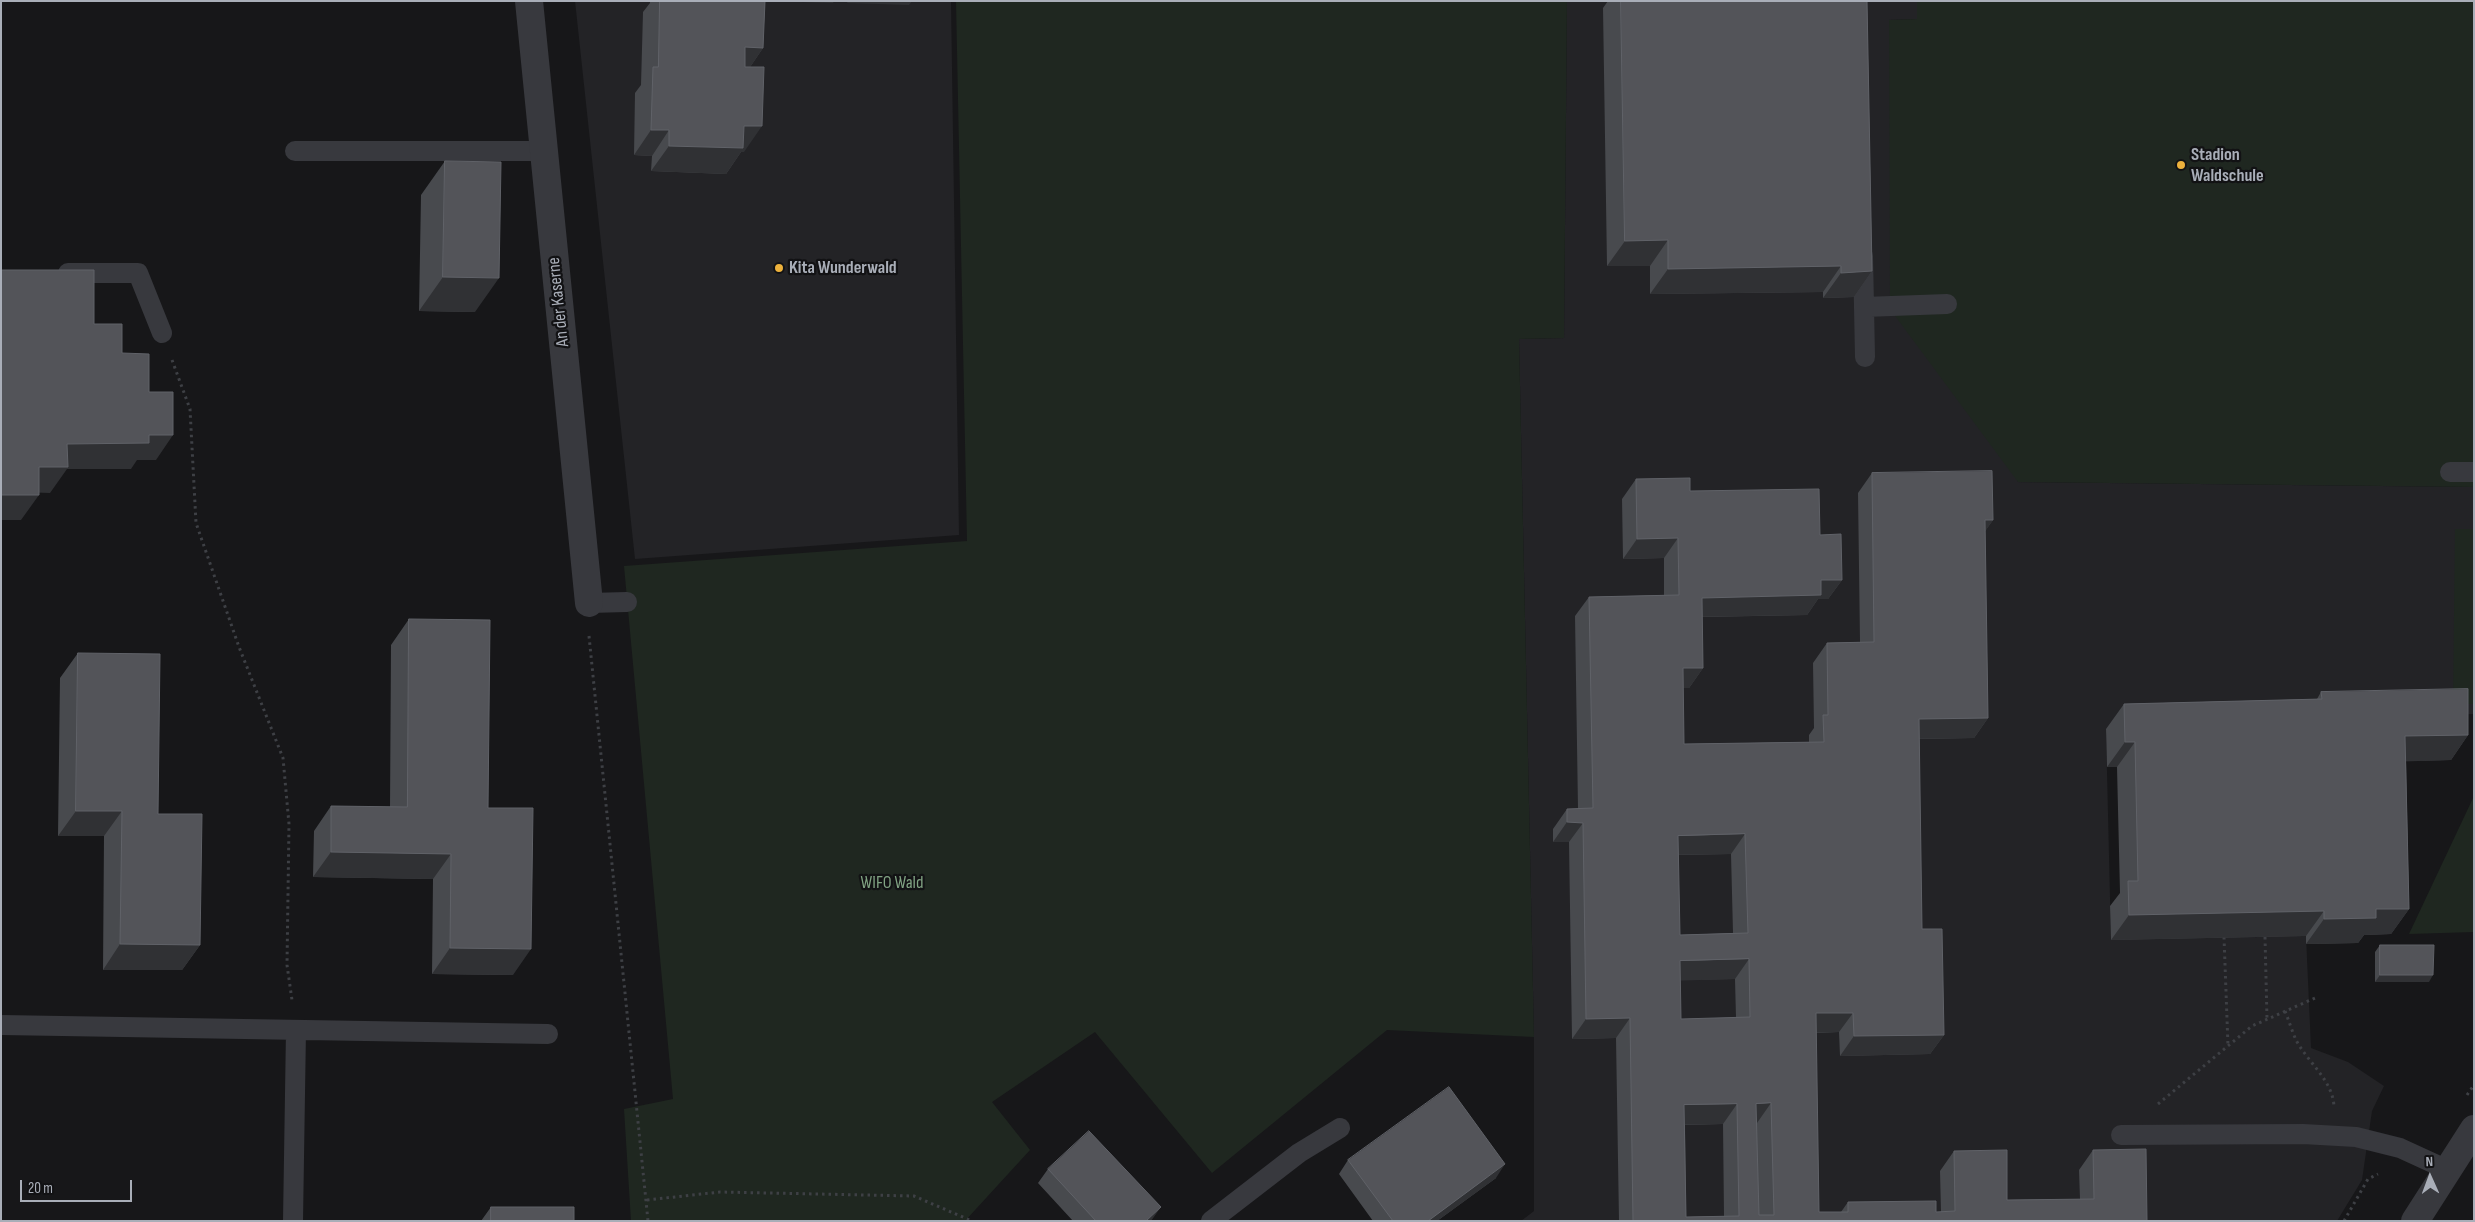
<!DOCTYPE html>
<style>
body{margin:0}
#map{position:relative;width:2475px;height:1222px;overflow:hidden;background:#171719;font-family:"Sofia Sans Condensed",sans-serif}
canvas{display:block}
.frame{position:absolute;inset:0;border:2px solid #a9aeb8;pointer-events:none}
.north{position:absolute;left:2405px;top:1152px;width:50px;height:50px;-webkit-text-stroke:4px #121214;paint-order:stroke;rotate:358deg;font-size:14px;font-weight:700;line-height:20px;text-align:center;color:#a9aeb8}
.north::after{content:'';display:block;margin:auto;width:18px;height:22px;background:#a9aeb8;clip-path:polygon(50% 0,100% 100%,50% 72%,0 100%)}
.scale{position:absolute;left:20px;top:1180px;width:112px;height:22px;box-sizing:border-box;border:2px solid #a9aeb8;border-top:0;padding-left:6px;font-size:15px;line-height:18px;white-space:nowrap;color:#a9aeb8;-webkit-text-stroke:4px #121214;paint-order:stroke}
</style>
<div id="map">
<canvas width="2475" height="1222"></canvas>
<div class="frame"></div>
<div class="north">N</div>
<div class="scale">20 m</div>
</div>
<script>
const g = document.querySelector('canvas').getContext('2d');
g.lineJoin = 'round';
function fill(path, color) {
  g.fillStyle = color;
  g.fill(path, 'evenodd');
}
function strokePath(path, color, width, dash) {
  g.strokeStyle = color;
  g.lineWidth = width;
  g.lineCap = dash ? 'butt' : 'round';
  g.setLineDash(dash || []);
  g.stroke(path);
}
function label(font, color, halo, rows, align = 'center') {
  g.font = font + ' "Sofia Sans Condensed",sans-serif';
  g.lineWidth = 4.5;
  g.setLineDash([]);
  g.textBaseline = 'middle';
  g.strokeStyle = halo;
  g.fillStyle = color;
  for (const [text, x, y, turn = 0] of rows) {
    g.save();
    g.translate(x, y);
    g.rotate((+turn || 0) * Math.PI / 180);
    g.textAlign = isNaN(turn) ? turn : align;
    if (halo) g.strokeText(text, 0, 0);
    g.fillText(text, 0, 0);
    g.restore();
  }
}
fill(new Path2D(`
 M575,1H951L959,535L635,559Z
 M1567,1H1917L1918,19L1889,20L2018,482L2474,487V714L2304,718V725L2106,729L2111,940L2306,936L2311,1048L2348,1062L2384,1086L2372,1111L2362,1180L2337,1221H1521L1534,1211V1037L1519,339L1564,338Z`), '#232326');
fill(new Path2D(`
 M956,1H1567L1564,338L1519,339L1534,1037L1387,1030L1212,1173L1095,1032L992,1102L1030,1150L965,1221H631L624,1109L673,1099L624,566L967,541Z
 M1917,1H2474V487L2018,482L1890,309L1889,20L1917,19Z
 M2455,529H2474V704H2453Z
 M2474,796V932L2409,934Z`), '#1f2720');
strokePath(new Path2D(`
 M172,360L190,409L196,523L239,647L283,758L289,824L287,965L292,1000
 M589,636L648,1221
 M2224,937L2228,1046
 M2265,937L2267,1019
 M2285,1011C2289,1021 2292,1031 2296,1040C2308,1063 2333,1080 2334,1107
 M2467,1095L2474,1085
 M2158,1104L2252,1026L2315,998
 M647,1200L720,1192L914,1196L972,1221
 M2344,1221L2368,1179L2378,1174`), '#3e4045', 3, [2.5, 4]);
strokePath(new Path2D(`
 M295,151H544
 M1863,256L1865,357
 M68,273H138L162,333
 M1864,307L1947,304
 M2450,472H2474
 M589,603L627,602
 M1,1025L548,1034
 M2121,1135L2303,1134L2356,1137L2400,1148L2448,1170
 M293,1221L296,1030
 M1211,1221L1299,1153L1340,1128`), '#38393e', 20);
strokePath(new Path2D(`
 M529,1L589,603
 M2415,1221L2474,1129`), '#38393e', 28);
fill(new Path2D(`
 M650,1H765L763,48L750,67L744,152H741L726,174L651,171L652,156L634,155L635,93L641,85L643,12L650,3Z
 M1608,1H1867L1872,271L1854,297L1823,298V292L1650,294V266H1607L1603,8Z
 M445,161L475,312L419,311L421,195Z
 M1872,473L1993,520L1985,531L1988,718L1974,738L1919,739L1922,929L1944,1035L1930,1054L1840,1056L1839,1032L1816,1033L1819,1212H1841L1848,1202L1936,1212H1941L1940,1171L1954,1151L2007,1200L2080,1199L2079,1170L2093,1150L2147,1221H1619L1616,1038L1572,1039L1569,842H1553V829L1567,809H1578L1575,616L1589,597L1664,595V558L1623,559L1622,499L1636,479L1690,491L1820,535L1842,580L1828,599H1818L1807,615L1702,617L1703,668L1689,688H1683L1684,744L1809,742V735L1814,728L1813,663L1827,643L1860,642L1858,493ZM1731,854L1733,933L1680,935L1678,855ZM1735,979L1736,1018L1681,1019L1680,980ZM1723,1124L1724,1216L1686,1217L1685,1125Z
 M409,619L488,808L513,975L432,974L433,879L313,877L314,831L331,806L390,807L391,645Z
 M78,653L158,814L200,945L182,970H103L104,836H58L60,678Z
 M2321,692L2468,735L2451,760L2406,761L2409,909L2391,934L2364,935L2358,943L2306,944V936L2111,940L2110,906L2120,893L2117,767H2107L2106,729L2124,704L2317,699Z
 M2380,945L2429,982H2375V952Z
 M1348,1160L1496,1178L1437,1221H1373L1339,1174Z
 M1048,1169L1151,1221H1073L1038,1183Z
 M491,1207L574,1221H481Z`), '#484a4e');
fill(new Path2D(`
 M772,1H834L833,3Z
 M848,1H912L909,5L847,3Z
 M745,47L763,48L746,73H728Z
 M744,126H762L744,152H741L726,174L651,171L669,146Z
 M651,130H669L652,156L634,155Z
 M1668,240L1650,266H1607L1625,241Z
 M1841,266L1823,292L1650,294L1668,269Z
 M1872,271L1854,297L1823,298L1841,273Z
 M443,277L499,278L475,312L419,311Z
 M149,435H173L156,460H137L131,469H67L50,493L21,492L39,467L67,444Z
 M1,495H39L21,520H1Z
 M1985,520H1993L1979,540Z
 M1678,538L1664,558L1623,559L1637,539Z
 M1821,580H1842L1828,599H1818L1807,615L1688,617L1702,598Z
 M1683,668H1703L1689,688H1669Z
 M1988,718L1974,738L1905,739L1919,719Z
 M2468,735L2451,760L2387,762L2405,736Z
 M2125,742H2135L2117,767H2107Z
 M76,811H122L104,836H58Z
 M1567,822L1583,823L1569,842H1553Z
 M1745,834L1731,854L1664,855L1678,836Z
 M331,852L451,854L433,879L313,877Z
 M2376,909H2409L2391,934L2364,935L2358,943L2306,944L2324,919Z
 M2324,911L2306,936L2111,940L2129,915Z
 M120,944L200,945L182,970H103Z
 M450,948L531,949L513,975L432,974Z
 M1749,959L1735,979L1666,981L1680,961Z
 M2380,975H2433L2429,982H2375Z
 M1816,1013H1853L1839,1032L1802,1033Z
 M1630,1018L1616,1038L1572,1039L1586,1019Z
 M1944,1035L1930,1054L1840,1056L1854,1036Z
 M1771,1103L1757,1123L1742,1124L1756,1104Z
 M1737,1104L1723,1124L1670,1125L1684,1105Z
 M1505,1164L1496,1178L1437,1221H1428Z
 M1161,1207L1151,1221H1146Z`), '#303134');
const building = new Path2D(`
 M660,1H765L763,48L745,47V67H764L762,126H744L743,148L669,146V130H651L653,67H658Z
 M1621,1H1867L1872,271L1841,273V266L1668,269V240L1625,241Z
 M445,161L501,162L499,278L443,277Z
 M1,270H94V324H122V353L149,354V392H173V435H149V443L67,444L68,467H39V495H1Z
 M1992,471L1993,520H1985L1988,718L1919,719L1922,929H1942L1944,1035L1854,1036L1853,1013H1816L1819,1212H1848V1202L1936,1201V1212L1955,1211L1954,1151L2007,1150V1200L2094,1199L2093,1150L2146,1149L2147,1221H1633L1630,1018L1586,1019L1583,823L1567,822V809L1593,808L1589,597L1679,595L1678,538L1637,539L1636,479L1690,478V491L1819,489L1820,535L1841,534L1842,580H1821V595L1702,598L1703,668H1683L1684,744L1824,742L1823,715H1828L1827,643L1874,642L1872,473ZM1745,834L1748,933L1680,935L1678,836ZM1749,959L1750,1017L1681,1019L1680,961ZM1771,1103L1774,1215H1759L1756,1104ZM1737,1104L1739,1216L1686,1217L1684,1105Z
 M409,619L490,620L488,808H533L531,949L450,948L451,854L331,852V806L407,807Z
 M78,653L160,654L158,814H202L200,945L120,944L122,811H76Z
 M2468,689V735L2405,736L2409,909H2376V918L2324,919V911L2129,915L2128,881H2138L2135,742H2125L2124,704L2322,699L2321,692Z
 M2380,945H2434L2433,975H2380Z
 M1449,1087L1505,1164L1428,1221H1393L1348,1160Z
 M1089,1131L1161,1207L1146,1221H1096L1048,1169Z
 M491,1207H574V1221H491Z`);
fill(building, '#535459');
strokePath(building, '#606268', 1);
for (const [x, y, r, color] of [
 [2181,165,5,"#ecb13c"],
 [779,268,5,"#ecb13c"]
]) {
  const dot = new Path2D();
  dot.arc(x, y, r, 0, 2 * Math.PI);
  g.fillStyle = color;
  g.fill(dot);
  strokePath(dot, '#121214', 2);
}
label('bold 18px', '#a9aeb8', '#121214', [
 ["Stadion",2191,155],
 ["Waldschule",2191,176],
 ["Kita Wunderwald",789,268]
], 'left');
label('18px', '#a9aeb8', '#121214', [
 ["An der Kaserne",559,302,-96]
]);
label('18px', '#81a383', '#121214', [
 ["WIFO Wald",892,883]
]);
</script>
